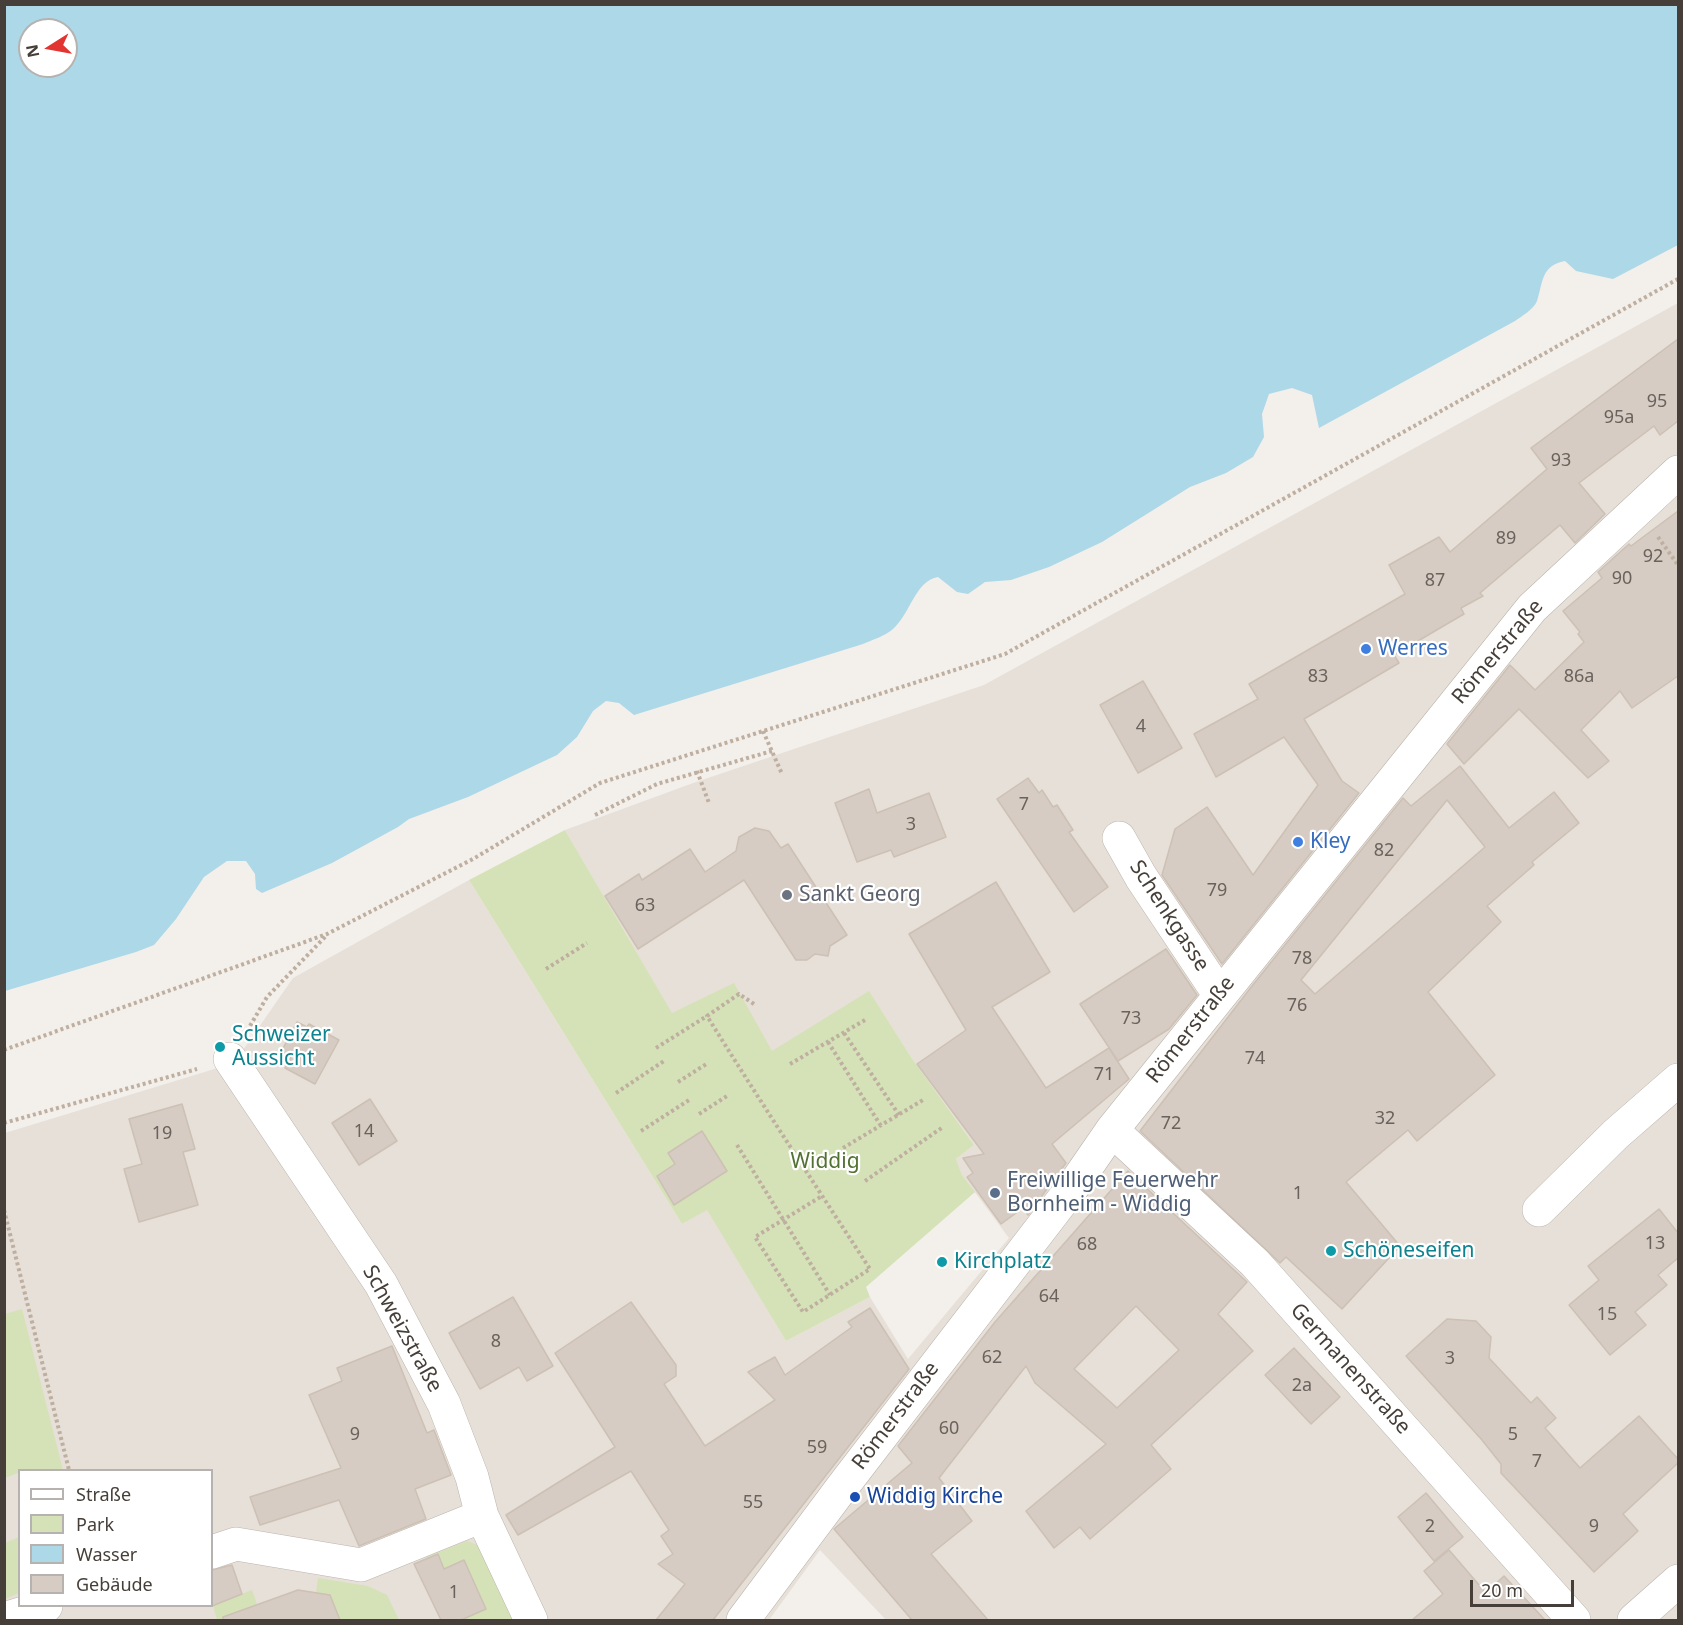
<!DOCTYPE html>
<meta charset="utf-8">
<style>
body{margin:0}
#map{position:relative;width:1683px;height:1625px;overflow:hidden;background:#f3efea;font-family:"Noto Sans",sans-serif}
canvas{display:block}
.frame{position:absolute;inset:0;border:6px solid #463f39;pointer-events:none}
.legend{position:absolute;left:18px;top:1469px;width:195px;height:138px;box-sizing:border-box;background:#fff;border:2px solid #b5b2b0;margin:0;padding:8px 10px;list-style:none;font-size:18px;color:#463f39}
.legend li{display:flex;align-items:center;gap:12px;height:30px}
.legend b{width:30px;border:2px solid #b5b2b0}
.north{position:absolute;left:18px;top:18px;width:60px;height:60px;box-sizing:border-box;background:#fff;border:2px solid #b5b2b0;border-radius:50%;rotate:259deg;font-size:16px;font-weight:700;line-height:24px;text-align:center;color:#463f39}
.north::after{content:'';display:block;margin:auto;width:21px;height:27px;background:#e23532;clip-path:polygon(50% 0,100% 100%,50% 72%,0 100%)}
.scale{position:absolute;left:1470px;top:1580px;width:104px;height:27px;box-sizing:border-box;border:3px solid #463f39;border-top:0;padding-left:8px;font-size:18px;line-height:21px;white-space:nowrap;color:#463f39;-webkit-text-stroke:4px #fff;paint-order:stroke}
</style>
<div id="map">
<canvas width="1683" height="1625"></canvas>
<div class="frame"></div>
<ul class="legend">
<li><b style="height:8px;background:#fff"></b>Straße</li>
<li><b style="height:16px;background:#d5e2b7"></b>Park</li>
<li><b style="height:16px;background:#add8e8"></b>Wasser</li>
<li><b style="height:16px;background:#d6ccc3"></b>Gebäude</li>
</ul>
<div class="north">N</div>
<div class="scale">20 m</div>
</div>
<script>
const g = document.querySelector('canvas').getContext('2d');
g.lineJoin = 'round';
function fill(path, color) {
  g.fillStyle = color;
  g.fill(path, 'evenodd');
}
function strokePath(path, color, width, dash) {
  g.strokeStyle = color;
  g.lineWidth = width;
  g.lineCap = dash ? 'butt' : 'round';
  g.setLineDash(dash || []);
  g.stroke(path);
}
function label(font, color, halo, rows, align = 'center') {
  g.font = font + ' "Noto Sans",sans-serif';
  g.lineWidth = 4.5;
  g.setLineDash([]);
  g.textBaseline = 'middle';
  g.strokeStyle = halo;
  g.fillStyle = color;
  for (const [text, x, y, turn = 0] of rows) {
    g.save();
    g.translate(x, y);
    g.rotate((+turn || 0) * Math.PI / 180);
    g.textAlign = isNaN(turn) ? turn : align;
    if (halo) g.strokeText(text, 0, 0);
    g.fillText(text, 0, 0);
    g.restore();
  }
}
fill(new Path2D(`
 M1678,303V1620H886L820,1550L769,1620H5V1133L234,1063L293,978L469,880L682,1224L707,1209L786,1341L870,1297L908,1359L1009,1238L962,1175L956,1159L974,1145L911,1057L869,992L772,1052L672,1014L565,830L696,782L984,685ZM20,1470H212V1606H20Z`), '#e6e0d8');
fill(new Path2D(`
 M565,830L672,1013L734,983L772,1051L869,991L911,1057L974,1145L956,1159L962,1175L975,1192L866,1287L870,1297L786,1341L707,1210L682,1224L469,880Z
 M22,1309L63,1470L28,1469L5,1478V1314Z
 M19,1537V1593L5,1599V1543Z
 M467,1541L483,1547L514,1620H461L486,1608L464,1560L425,1578L426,1557Z
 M318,1578L368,1586L387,1595L399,1620H340L330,1595L316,1593Z
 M252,1590L257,1604L266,1601L273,1620H217L213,1605Z`), '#d5e2b7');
fill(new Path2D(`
 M5,4L1678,5V245L1613,279L1576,271L1565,261C1541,265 1543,283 1537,301C1534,309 1522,316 1515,321L1319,428L1312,395L1292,388L1269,394L1262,414L1264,437L1253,457L1226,473L1190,487L1102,542L1049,567L1011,580L985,582L968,594L957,592L938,577C916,580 910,614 893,629C885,636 872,640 863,644L634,715L619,703L606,701L593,711L577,737L557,755L468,797L409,819L398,827L332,863L262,893L256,889L255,874L246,861H227L204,877L176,919L154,945L136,952L5,991ZM30,30H66V66H30Z`), '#add8e8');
const building = new Path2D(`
 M1678,339V421L1660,435L1654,426L1579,483L1605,514L1575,543L1560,525L1480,593L1483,596L1461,608L1464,614L1394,655L1399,663L1304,719L1342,781L1359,793L1222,964L1162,875L1175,829L1207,807L1253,875L1318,785L1284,737L1216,777L1194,734L1258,699L1249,684L1405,594L1389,565L1439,537L1450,552L1547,469L1531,448Z
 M1678,511V676L1632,708L1620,691L1581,730L1609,761L1588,778L1519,709L1464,764L1447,744L1510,665L1535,690L1584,642L1578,634L1580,632L1563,611L1602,578L1598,572L1629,544L1631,546Z
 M1143,681L1182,748L1138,773L1100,705Z
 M1460,766L1509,828L1554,792L1579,823L1532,862L1534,865L1487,906L1501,922L1428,992L1495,1075L1417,1141L1408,1130L1346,1182L1400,1246L1342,1309L1286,1257L1280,1263L1140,1131L1252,986L1403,798L1411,806ZM1447,800L1485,847L1315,994L1301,980Z
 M1028,778L1039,793L1042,790L1053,807L1057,805L1073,830L1069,832L1108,887L1074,912L997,799Z
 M869,789L877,813L929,793L946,837L894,857L891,850L857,862L835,803Z
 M755,828L769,831L781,848L788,844L847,935L830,946L828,956L815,954L807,960H796L744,880L638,949L605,896L639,874L642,880L690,849L705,872L736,851L739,837Z
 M996,882L1050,972L992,1007L1046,1088L1109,1048L1129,1079L1052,1144L1066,1163L1028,1215L1023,1208L1001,1224L967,1177L973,1173L963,1158L984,1154L917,1064L966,1030L909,934Z
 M1166,949L1197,995L1169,1029L1118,1061L1080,1004Z
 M297,1022L307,1027L309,1024L339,1040L315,1084L285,1068L291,1057L281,1052Z
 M370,1099L397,1141L359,1165L332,1123Z
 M182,1104L195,1149L183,1152L198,1205L139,1222L124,1169L142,1164L129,1119Z
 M702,1131L727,1171L674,1205L657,1176L675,1164L668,1153Z
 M1128,1171L1247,1282L1218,1314L1253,1351L1151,1445L1171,1469L1090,1539L1080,1527L1054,1548L1026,1511L1106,1444L1035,1383L1026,1366L939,1478L972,1521L931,1554L988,1620H912L834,1529L912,1463L898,1446L995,1322ZM1136,1306L1179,1350L1117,1408L1074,1369Z
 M1659,1209L1678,1233V1258L1658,1275L1667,1285L1635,1312L1646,1325L1610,1355L1569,1305L1599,1280L1588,1266Z
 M513,1297L553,1366L527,1381L519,1367L480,1389L449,1333Z
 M631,1302L676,1365V1376L664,1384L705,1446L775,1400L748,1372L775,1357L785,1375L852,1327L848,1322L870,1308L909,1369L713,1620H656L685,1584L658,1564L673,1554L661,1536L669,1530L631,1471L518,1535L506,1515L615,1447L555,1353Z
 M1447,1319L1476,1321L1491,1337L1489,1358L1531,1403L1537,1397L1556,1418L1545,1428L1580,1468L1639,1416L1678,1459V1463L1623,1514L1638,1531L1594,1572L1501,1473V1464L1482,1440L1406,1356Z
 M392,1346L427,1433L434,1430L451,1475L415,1489L426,1519L359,1546L339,1500L260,1525L250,1497L341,1468L309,1395L342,1381L337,1368Z
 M1294,1348L1340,1397L1311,1424L1265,1375Z
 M1426,1493L1463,1537L1434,1561L1398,1517Z
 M1449,1550L1486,1593L1504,1576L1545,1620H1412L1443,1594L1424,1571Z
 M438,1554L444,1569L464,1560L486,1609L461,1620H441L414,1564Z
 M232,1565L242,1594L212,1606V1570Z
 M298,1590L330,1595L340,1620H223V1617Z`);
fill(building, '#d6ccc3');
strokePath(building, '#cdc0b4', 1.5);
const street = new Path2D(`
 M1119,838L1141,877L1219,994
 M230,1059L381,1284L444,1404L472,1477L482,1516L531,1620
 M1112,1130L1255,1263L1574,1620
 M1539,1210L1616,1134L1678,1080
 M212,1552L236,1544L361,1565L482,1516
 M4,1619L46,1606
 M743,1620L843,1486L1072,1188L1112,1130L1532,608L1678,472
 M1634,1620L1678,1581`);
strokePath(street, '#bdb5ad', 34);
strokePath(new Path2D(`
 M1658,537L1678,565
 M763,731L782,774
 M697,771L709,803
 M595,815L657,784L772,751
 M546,969L587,943
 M754,1004L739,994L707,1016C760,1101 815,1185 870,1269L803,1312L755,1237L822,1196
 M247,1031L267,997L326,936
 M844,1033L899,1115
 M828,1042L881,1126
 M656,1048L707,1016
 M4,1050L327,934L473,859L600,783L1005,654L1678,279
 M790,1064L865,1020
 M678,1082L708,1063
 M616,1093L664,1061
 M699,1114L727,1096
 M4,1123L197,1069
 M641,1131L689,1100
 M737,1145L830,1295
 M843,1148L923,1100
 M865,1181L943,1127
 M4,1210L69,1470`), '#beafa0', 4, [3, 3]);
strokePath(street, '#fff', 33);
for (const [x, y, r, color] of [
 [1366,649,6,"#3f7fe0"],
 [1298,842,6,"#3f7fe0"],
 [787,895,6,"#6b7280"],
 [220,1047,6,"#0f9aa8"],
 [995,1193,6,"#5c6f8a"],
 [1331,1251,6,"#0f9aa8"],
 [942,1262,6,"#0f9aa8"],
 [855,1497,6,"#1a4fb4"]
]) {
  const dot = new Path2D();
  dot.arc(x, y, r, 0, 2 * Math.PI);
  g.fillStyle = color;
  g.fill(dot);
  strokePath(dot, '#fff', 2);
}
label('18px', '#6a625c', null, [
 ["95",1657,402],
 ["95a",1619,418],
 ["93",1561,461],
 ["89",1506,539],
 ["92",1653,557],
 ["90",1622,579],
 ["87",1435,581],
 ["83",1318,677],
 ["86a",1579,677],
 ["4",1141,727],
 ["7",1024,805],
 ["3",911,825],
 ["82",1384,851],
 ["79",1217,891],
 ["63",645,906],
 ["78",1302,959],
 ["76",1297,1006],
 ["73",1131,1019],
 ["74",1255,1059],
 ["71",1104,1075],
 ["32",1385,1119],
 ["72",1171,1124],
 ["14",364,1132],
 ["19",162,1134],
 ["1",1298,1194],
 ["13",1655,1244],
 ["68",1087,1245],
 ["64",1049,1297],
 ["15",1607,1315],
 ["8",496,1342],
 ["62",992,1358],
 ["3",1450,1359],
 ["2a",1302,1386],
 ["60",949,1429],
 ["9",355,1435],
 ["5",1513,1435],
 ["59",817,1448],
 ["7",1537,1462],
 ["55",753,1503],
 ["2",1430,1527],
 ["9",1594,1527],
 ["1",454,1593]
]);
label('21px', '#366cbe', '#fff', [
 ["Werres",1378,649],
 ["Kley",1310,842]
], 'left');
label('21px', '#463f39', '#fff', [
 ["Römerstraße",1498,652,-50],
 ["Schenkgasse",1169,916,57],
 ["Römerstraße",1191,1030,-52],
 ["Schweizstraße",402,1329,61],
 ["Germanenstraße",1350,1369,48],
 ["Römerstraße",896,1416,-53]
]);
label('21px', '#5b616d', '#fff', [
 ["Sankt Georg",799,895]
], 'left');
label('21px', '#0d838f', '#fff', [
 ["Schweizer",232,1035],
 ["Aussicht",232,1059],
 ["Schöneseifen",1343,1251],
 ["Kirchplatz",954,1262]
], 'left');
label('21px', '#527132', '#fff', [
 ["Widdig",825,1162]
]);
label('21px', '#4e5e75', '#fff', [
 ["Freiwillige Feuerwehr",1007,1181],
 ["Bornheim - Widdig",1007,1205]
], 'left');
label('21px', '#164399', '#fff', [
 ["Widdig Kirche",867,1497]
], 'left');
</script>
